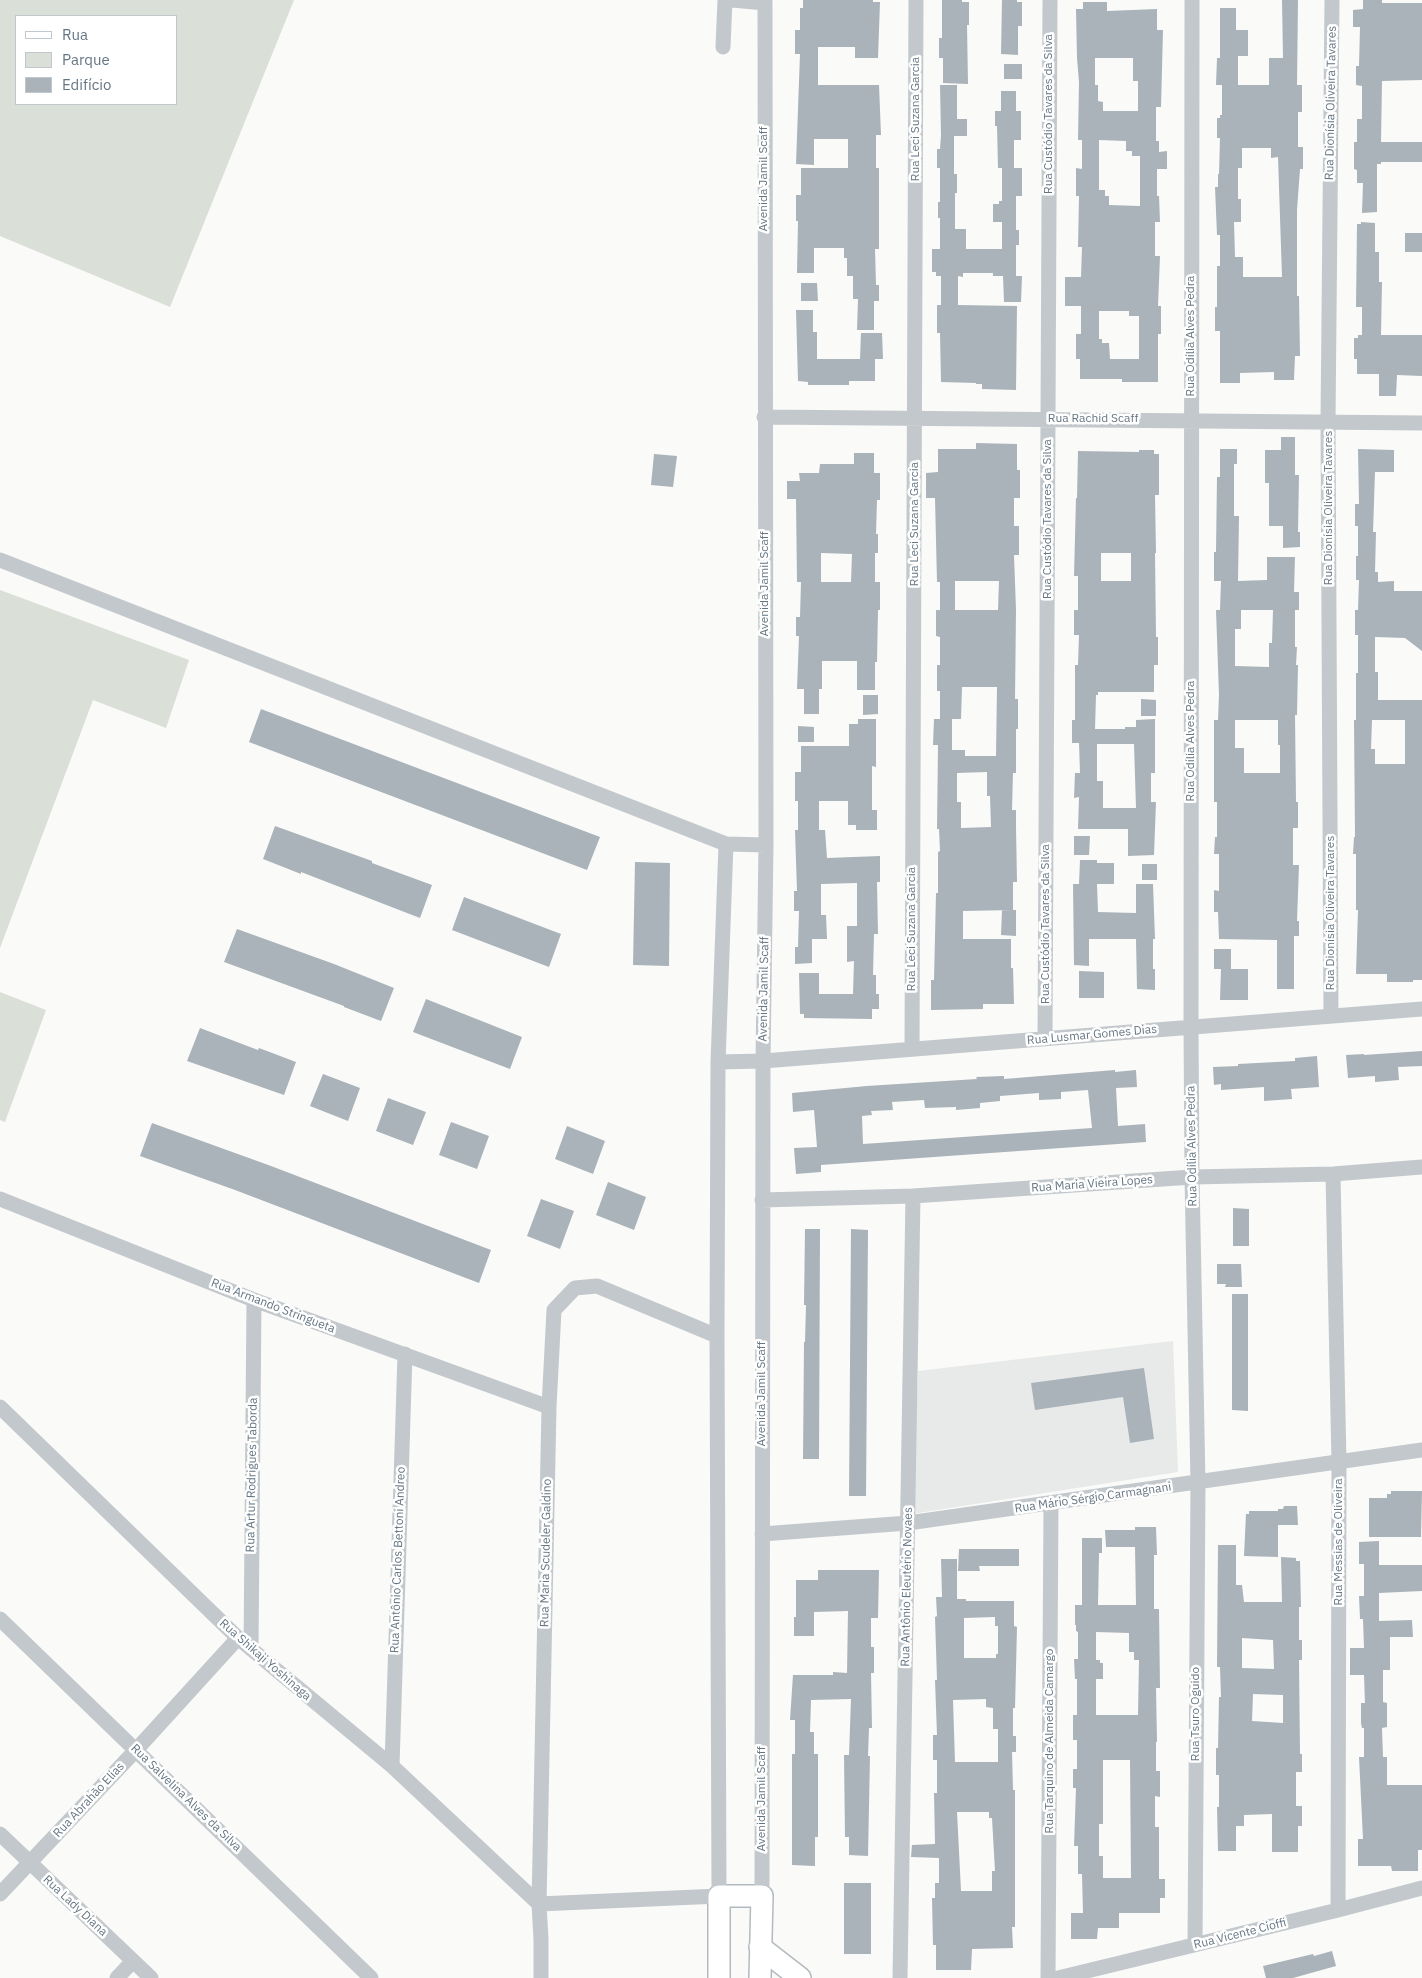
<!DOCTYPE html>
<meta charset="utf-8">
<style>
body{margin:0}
#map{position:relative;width:1422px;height:1978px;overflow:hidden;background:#fafaf8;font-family:"IBM Plex Sans",sans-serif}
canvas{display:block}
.legend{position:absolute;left:15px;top:15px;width:162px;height:90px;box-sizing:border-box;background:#fff;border:1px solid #c1c8cd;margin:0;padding:6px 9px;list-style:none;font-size:15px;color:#657683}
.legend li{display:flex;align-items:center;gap:10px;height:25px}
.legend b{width:25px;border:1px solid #c1c8cd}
</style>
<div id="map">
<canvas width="1422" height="1978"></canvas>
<ul class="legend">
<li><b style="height:6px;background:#fff"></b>Rua</li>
<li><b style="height:14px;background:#dadfd7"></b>Parque</li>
<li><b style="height:14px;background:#aab3b9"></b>Edifício</li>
</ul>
</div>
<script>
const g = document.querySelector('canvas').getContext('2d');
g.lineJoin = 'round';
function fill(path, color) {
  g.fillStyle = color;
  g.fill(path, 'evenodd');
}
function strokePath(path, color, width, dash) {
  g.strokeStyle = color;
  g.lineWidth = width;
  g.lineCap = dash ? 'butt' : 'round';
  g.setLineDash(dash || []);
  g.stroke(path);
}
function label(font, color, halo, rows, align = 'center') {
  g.font = font + ' "IBM Plex Sans",sans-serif';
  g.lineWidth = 5;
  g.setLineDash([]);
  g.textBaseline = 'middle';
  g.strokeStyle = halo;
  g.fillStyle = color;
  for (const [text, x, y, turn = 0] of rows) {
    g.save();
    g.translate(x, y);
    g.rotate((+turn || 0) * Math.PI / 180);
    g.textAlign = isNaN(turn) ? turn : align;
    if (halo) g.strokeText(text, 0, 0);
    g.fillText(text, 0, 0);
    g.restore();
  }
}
fill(new Path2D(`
 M1173,1341L1178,1472L912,1514L918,1371Z`), '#e8e9e9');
fill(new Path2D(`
 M0,0H294L170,307L0,236ZM176,16V104H16V16Z
 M0,590L189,660L166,728L93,700L0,948Z
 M0,992L46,1010L5,1122L0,1120Z`), '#dadfd7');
fill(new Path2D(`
 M803,0H873V2H880L878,58H855V47H818V85H879L881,135H876V168H879V249H875L876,285H879V301H874V330H857L858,299H853V276H847V258H844V248H814V273H797L798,221H796V195H801V168H848V139H814V165L796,164L800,54H795V30H800V8H803Z
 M942,0H962V2H969V25H967L968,84L943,83V58H939V38H942Z
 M1002,0H1017V2H1022V26H1018V55L1001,54Z
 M1282,0H1298L1297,85H1302V112H1298V147H1303V169H1300L1297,210V296H1299L1300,356H1295L1294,380H1274V372L1240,373V383H1220V331H1215V307H1217V266H1220V235H1217L1215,187H1218V174H1219L1220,138H1217V118H1220V115H1222V85H1216L1217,58H1220V8H1236V30H1248V56H1238V85H1269V58H1283ZM1242,148H1271V158L1278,157L1282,277H1243V257H1235L1234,222H1241V199H1238V168H1242Z
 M1363,0H1382V3H1422V80L1382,81L1381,142H1422V162H1381V164H1377V212L1362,213L1363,183H1357V170L1354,169V142H1357V119H1362V86L1356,85V66H1359L1360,27H1353V10L1363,9Z
 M1083,2H1107V11L1157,9V30H1163L1161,107H1156V141H1159V152L1167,151V169H1157V196H1159L1160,222H1155V256H1160L1158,306H1161V334H1158V382H1122V379H1080V359H1076V334H1081V306H1065V277H1081L1082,247H1078L1079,196H1076V168L1082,169V140H1078L1079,82L1077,58L1076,9H1083ZM1095,58H1133V81H1138V111H1103V102L1098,101V85H1095ZM1099,140L1126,141V151H1132V156H1140V206L1109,205V196H1105V190H1099ZM1099,311H1129V316H1139V359H1110L1109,343H1102V339H1099Z
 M1004,64H1022V79H1004Z
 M940,85H957V119H967V136H954V174H957V193H955V229H966V249H1002V222H993V204H999V201H1002V168H1022V196H1016V230H1019V245H1016V276H1022L1021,302H1004L1003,276H993V273H963V277L958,276V305L1017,306L1016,390L982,389V384H976V383L941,382L940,333H937V305H941V276H936V272H932V249H940V218H938V202H940V168H937V149H940L941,135Z
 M1001,91H1016V111H1021V140H1014V168H998L997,126H995V111H1001Z
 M1361,222L1375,223V252H1379V282H1382L1381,335H1422V376L1397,375L1396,396H1379V374H1357V359H1354V338H1358V335H1362V307H1356L1357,224H1361Z
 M1405,233H1422V252H1405Z
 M801,283H817L818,301H801Z
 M796,310H813V332H817V359H860L861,333H882L883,359H875V381H849V385H808V382L798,381Z
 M1281,437H1295V475H1299L1298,532H1300V547L1283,548V526H1269V483H1265V450H1281Z
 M976,443L1017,444V470H1020V498H1014V526H1019V555H1014L1016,610L1015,699H1018V729H1016V773H1013L1012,810H1016V827L1017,882H1013V910L963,911V939H1011V968H1013L1014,1004H983V1009L931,1010V980H934L936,893H938V852L940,851L939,829H937L938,745H933L934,719H940V691H937V665H940V637L936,636V610H940V582H937L935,498H926V473L938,472V449H976ZM955,581H999L998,610H955ZM962,687H997L996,756H965V750H952V719H944H961ZM987,772V796H990L991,827L961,828V802H957V773Z
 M1220,449H1237V464H1234V516H1239L1238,581L1267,580V557H1295L1294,592H1299V610H1295V647H1297L1296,665H1298L1297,715H1295L1296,802H1298V828H1293V865H1299L1297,921H1299V936H1294V989H1277V940L1219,939L1218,912H1214V890L1219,891V854H1214L1215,837H1217V802H1214V720H1218L1219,695L1216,610H1220L1221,581H1214V552H1216L1217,477H1220ZM1241,610H1273L1272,643H1269V667L1235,666V629H1241ZM1235,720H1278V745H1280V773H1244V748H1235Z
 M1358,449L1394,450V472H1375L1373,532H1376L1375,572H1378V582L1394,581V591H1422V651L1405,638L1375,637V672H1378V700H1422V980H1413V982H1387V974H1356L1358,910H1356V854H1353L1354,837H1355L1354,720H1356V673H1358V635H1355V610H1358L1359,580H1356V556H1358V526H1355V504H1359ZM1372,720H1405V764H1375V749H1371Z
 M1139,450H1154V454H1159V495H1155L1156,553H1155L1156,637H1158V665H1154V692H1098V695H1096L1095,729H1125V727H1136V720L1155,719V773H1151V802H1156L1154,855L1128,856V829H1078L1079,797L1074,798L1075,773H1080L1079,743H1072V720H1075V665H1078L1079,635H1074V610H1078V576H1074L1076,498H1077L1078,451L1139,452ZM1101,553H1131V581H1101ZM1097,744H1134L1136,808H1103V781H1097Z
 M854,453H874V473H880V500H877L876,534H878V553H875V582H880V610H878L877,662H875V690H857V661H822V689H819V714H804V689H797L799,636H796V617H800L801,582H797L796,499H787V481H800L799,473H819L820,464H854ZM821,553L852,554L851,582H821Z
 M654,454L677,456L673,487L651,485Z
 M863,695H878V714L863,715Z
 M1141,699L1156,700V716H1141Z
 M261,709L600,837L587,870L249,742Z
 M858,719H876V767L872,766V810H877V830H856V825H848V801H819V830H825L827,858L880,856V882H877L878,934H874L873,975H876V994H879V1009H872V1019L804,1018V1014H800L799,973H819V994H853L854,961L847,962V926H857V883L821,884V915H826L827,939H812V963L795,964V947H798L799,911H794V891H797L795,830H798V801H795V772H801V746H849V724H858Z
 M798,726L814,727V742H798Z
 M275,826L372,861V863L432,885L420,918L301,872V874L263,859Z
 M1074,836H1090L1089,855H1074Z
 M1080,860H1097V863H1114V884H1097L1098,912L1136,913V884H1153L1155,939H1153V969H1155V990L1137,989L1136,939H1089V966L1074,965L1073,884H1079Z
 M635,862L670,863L669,966L633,965Z
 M1142,864H1157V880H1142Z
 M464,897L561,934L549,967L452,930Z
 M1002,910H1016V936L1001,935Z
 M237,929L334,964L394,988L381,1021L344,1007V1006L224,962Z
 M1214,949H1231V969H1248V1000H1220L1221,969H1225H1214Z
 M1079,971L1104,972V998H1079Z
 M426,999L522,1037L510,1069L413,1032Z
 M200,1028L258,1050L259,1048L296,1062L284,1095L187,1061Z
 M1422,1051V1066L1398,1067L1399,1080L1375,1082V1076L1348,1078L1346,1055L1364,1054V1055Z
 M1317,1056L1319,1087L1291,1089L1292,1099L1264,1101V1087L1221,1090V1084L1214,1085L1213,1067L1238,1066V1064L1295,1061V1058Z
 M1115,1070V1072L1136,1070L1137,1087L1116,1088L1118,1126L1145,1124L1146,1142L821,1165V1172L796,1174L794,1148L817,1147L814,1110L793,1112L792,1093L867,1086L977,1079L976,1077L1004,1076V1079ZM1088,1090L1092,1128L863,1144L862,1116L872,1115L871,1111L893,1110L892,1102L924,1100L925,1108L956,1107V1110L980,1108V1103L1000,1101V1096L1039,1093V1100L1061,1099V1092Z
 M323,1074L360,1088L348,1121L310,1106Z
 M388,1098L426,1112L413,1145L376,1131Z
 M451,1122L489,1136L477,1169L439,1155Z
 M152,1123L271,1166L491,1250L479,1283L235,1190L140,1156Z
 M567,1126L605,1141L593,1174L555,1159Z
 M608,1182L646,1197L634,1230L596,1215Z
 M541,1199L574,1211L560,1249L527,1236Z
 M1233,1208L1249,1209V1246H1233Z
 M805,1229H820L819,1459H803L804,1342H805L806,1305H804Z
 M851,1229L868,1230L866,1496H849Z
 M1217,1264H1241L1242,1287H1225L1226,1284H1217Z
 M1232,1294H1248V1411L1232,1410Z
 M1144,1368L1154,1439L1130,1443L1123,1397L1035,1410L1031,1383Z
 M1391,1491H1422L1421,1537H1369V1498H1387V1494H1391Z
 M1284,1506H1297L1298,1525H1278V1557L1244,1556L1246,1514H1249V1511H1278V1509H1283Z
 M1135,1527H1156L1157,1555H1154V1609H1159L1160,1688H1156L1157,1742H1156V1771H1160V1797L1155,1796V1827H1159V1879H1165V1898H1160V1913H1119V1928H1098L1097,1939H1071V1913H1083L1082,1874H1078V1846H1074L1076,1788H1073V1769H1077V1740H1073V1715H1077V1679H1075L1074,1659H1078V1632L1076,1631V1625H1075V1605H1082V1538H1102V1553H1099L1098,1605H1136L1135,1547H1106L1105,1530H1135ZM1096,1632L1129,1633V1652H1134V1660H1139L1138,1715H1096V1679H1103V1663H1100V1660H1096ZM1103,1760H1130L1131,1878H1103V1856H1099V1824H1103Z
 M1379,1541V1565H1422V1591L1379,1593V1621L1412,1620L1413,1637H1390V1670H1383V1702L1387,1703V1727L1382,1728L1383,1757H1387V1785H1422V1850H1418V1871H1392L1391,1866H1358V1839H1363L1359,1757H1364V1728H1362L1361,1723V1703H1365L1364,1675H1350V1648H1364L1363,1619H1360L1359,1596H1364V1564H1359V1542Z
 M1218,1545H1236V1585H1242L1244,1602H1282L1281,1557L1296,1558V1561H1300L1301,1607H1299V1640H1302V1660H1299L1300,1754H1302V1772H1296V1806H1302V1826H1298V1852H1272V1814L1244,1815V1826H1236V1851H1218L1217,1807H1219V1775H1216V1748H1218L1219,1697H1221L1220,1667H1217ZM1242,1638L1273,1640L1274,1669L1242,1668ZM1253,1694L1283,1695V1723L1252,1721Z
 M959,1549H1019V1566H979L980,1571H958Z
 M941,1559H957V1599H966V1601H1014V1626L1017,1627L1015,1708H1013V1736H1016V1752H1012L1013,1790H1015V1927H1012L1013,1948L972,1949L971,1970H936V1945H933L932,1898H935V1883H939V1858L911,1857L912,1845L935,1844L934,1793H937V1760H933V1735H937L935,1680H937L935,1617L937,1616L936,1597H942ZM995,1617V1626H998V1654H996V1658H964V1618ZM986,1699V1707L993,1708V1729H998V1762H955L953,1700ZM957,1812H989V1818H992L995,1871H992V1891H961Z
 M818,1570H879L878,1618H871V1647H874V1673H871L872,1728H869L868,1756H870L868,1856L849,1855V1837H845L844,1755H849L851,1699L811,1700L810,1732H814V1754H818V1837H815V1866L792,1865V1754H795V1720H790L793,1675H833V1672L847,1673L848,1611L814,1612V1636H794V1617H796V1580H818Z
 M844,1883H871V1954H844Z
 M1332,1951L1336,1966L1293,1978H1266L1263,1966L1313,1954L1314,1956Z`), '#aab3b9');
const secondary = new Path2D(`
 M760,1947L800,1978
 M719,1978V1896H762L760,1978`);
strokePath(secondary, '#b3babf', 24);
strokePath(new Path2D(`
 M732,0L765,3
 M1192,0L1191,1027L1192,1177L1198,1483L1195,1945
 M723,47L725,0
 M764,417L1422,423
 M0,560L726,844L766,845
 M1331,1016L1328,422L1332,0
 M1045,1038L1050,0
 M912,1049L916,0
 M718,1062L763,1061L1422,1009
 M1333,1174L1339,1463L1338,1910
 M0,1199L254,1300L549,1407
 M762,1200L913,1196L1192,1177L1333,1174L1422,1167
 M0,1407L238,1638L392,1766L539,1904L719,1896L717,1336L718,1062L726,844
 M762,1534L908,1523L1422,1450
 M0,1619L371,1978
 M251,1649L254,1300
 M392,1766L405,1354
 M0,1834L151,1978
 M0,1894L136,1750L238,1638
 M762,1896L763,1061L766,845L765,0
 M117,1978L133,1961
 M541,1978V1939L539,1904L549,1407L554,1310L575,1288L597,1286L717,1336
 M900,1978L913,1196
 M1048,1978L1051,1504
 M1058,1978L1338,1910L1422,1888`), '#c3c8cc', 15);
strokePath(secondary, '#fff', 21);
label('12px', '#657683', '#fff', [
 ["Rua Dionísia Oliveira Tavares",1331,103,-89],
 ["Rua Custódio Tavares da Silva",1049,114,-90],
 ["Rua Leci Suzana Garcia",916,119,-90],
 ["Avenida Jamil Scaff",764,179,-90],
 ["Rua Odília Alves Pedra",1191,336,-90],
 ["Rua Rachid Scaff",1093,419],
 ["Rua Dionísia Oliveira Tavares",1329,508,-90],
 ["Rua Custódio Tavares da Silva",1048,519,-90],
 ["Rua Leci Suzana Garcia",915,524,-90],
 ["Avenida Jamil Scaff",765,584,-90],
 ["Rua Odília Alves Pedra",1191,741,-90],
 ["Rua Dionísia Oliveira Tavares",1331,913,-90],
 ["Rua Custódio Tavares da Silva",1046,924,-90],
 ["Rua Leci Suzana Garcia",912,929,-90],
 ["Avenida Jamil Scaff",764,989,-89],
 ["Rua Lusmar Gomes Dias",1092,1035,-5],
 ["Rua Odília Alves Pedra",1192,1146,-91],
 ["Rua Maria Vieira Lopes",1092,1184,-4],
 ["Rua Armando Stringueta",273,1306,21],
 ["Avenida Jamil Scaff",762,1394,-90],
 ["Rua Artur Rodrigues Taborda",252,1475,-89],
 ["Rua Mário Sérgio Carmagnani",1093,1498,-8],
 ["Rua Messias de Oliveira",1339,1542,-90],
 ["Rua Maria Scudeler Galdino",546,1553,-89],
 ["Rua Antônio Carlos Bettoni Andreo",398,1560,-88],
 ["Rua Antônio Eleutério Novaes",907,1587,-89],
 ["Rua Shikaji Yoshinaga",265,1660,41],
 ["Rua Tsuro Oguido",1196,1714,-90],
 ["Rua Tarquino de Almeida Camargo",1050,1741,-90],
 ["Rua Salvelina Alves da Silva",186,1798,44],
 ["Avenida Jamil Scaff",762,1799,-90],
 ["Rua Abrahão Elias",89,1800,-47],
 ["Rua Lady Diana",75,1906,43],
 ["Rua Vicente Cioffi",1240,1934,-14]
]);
</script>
